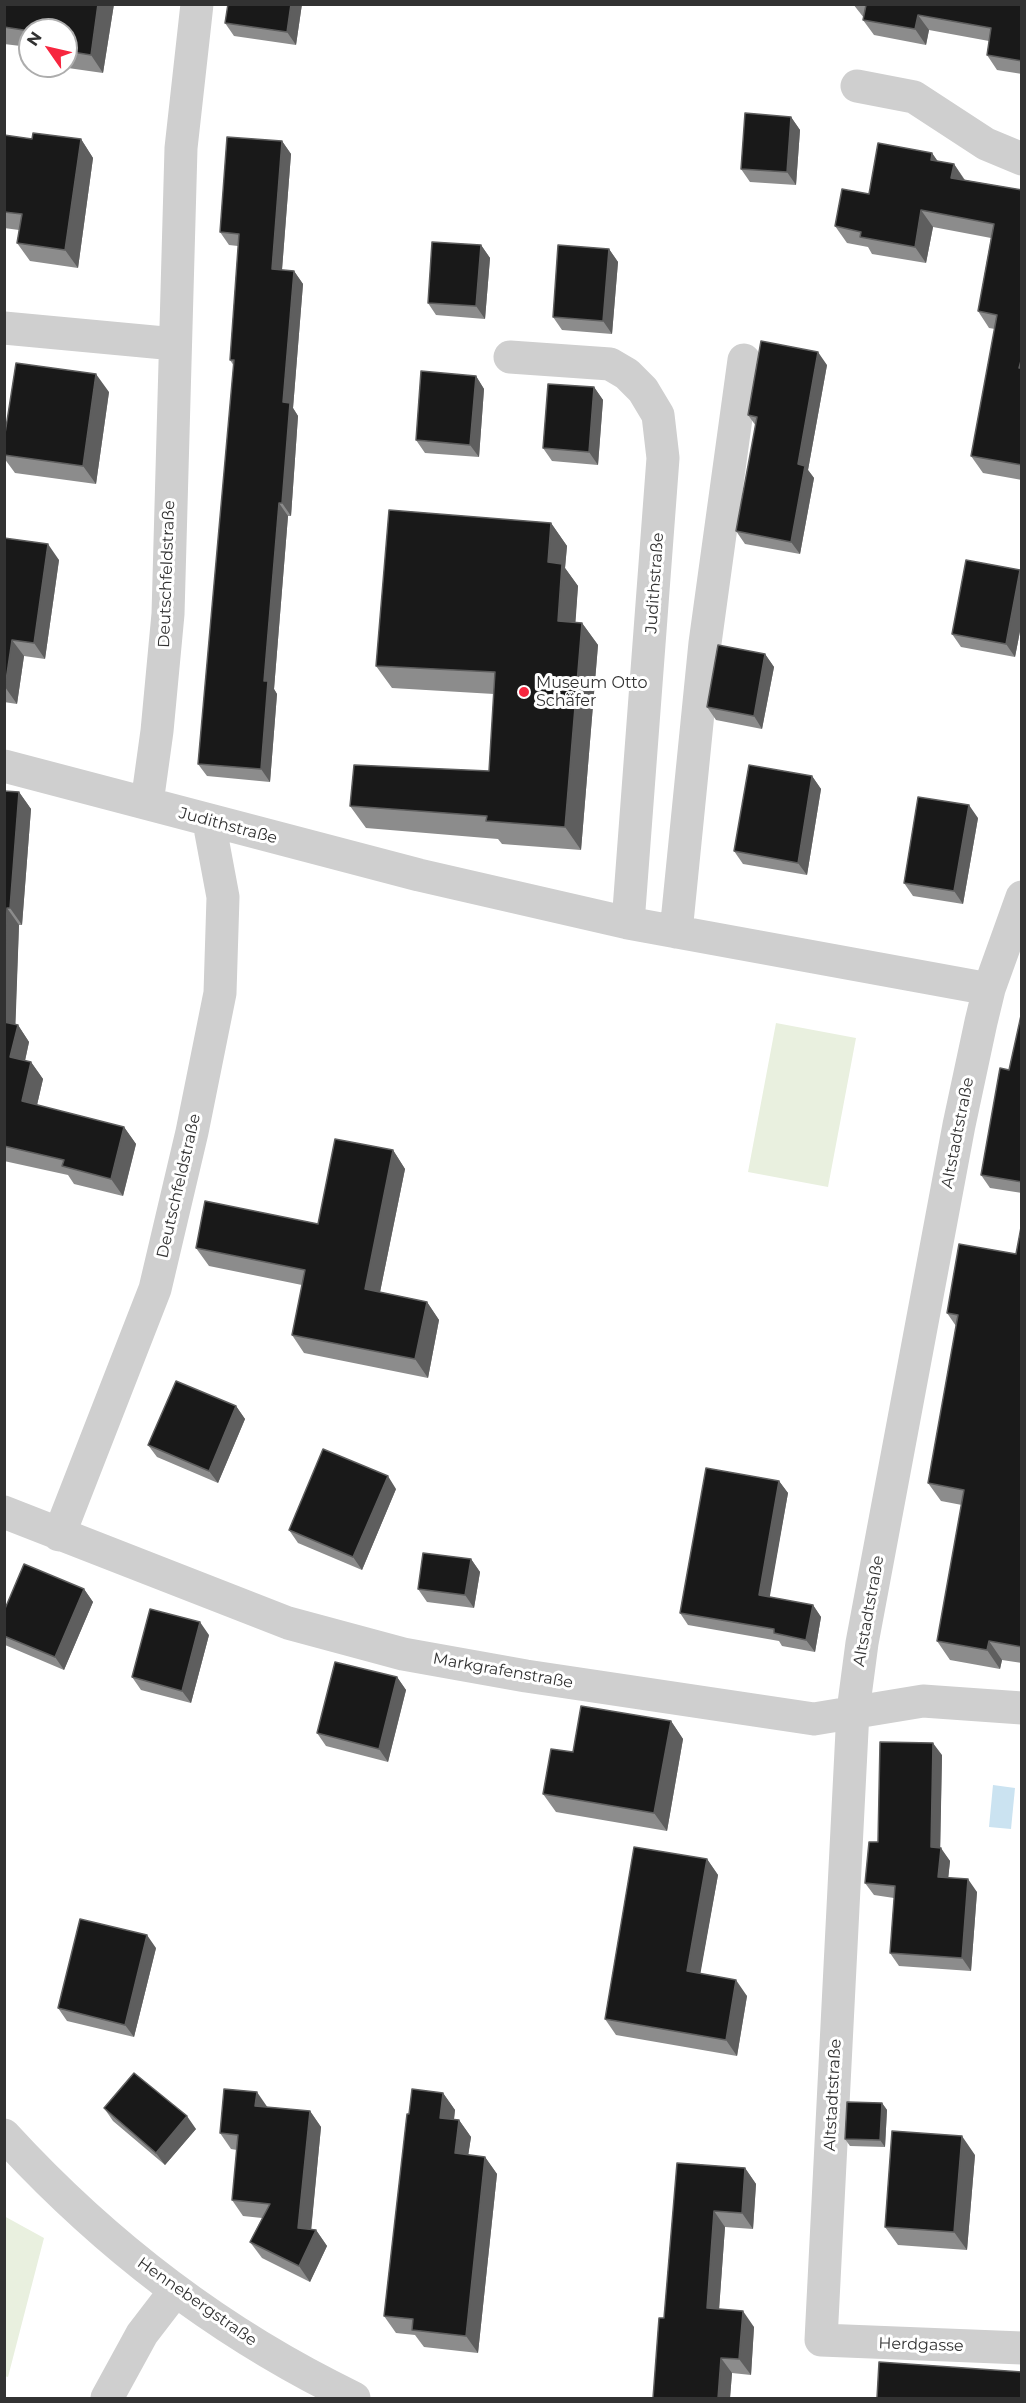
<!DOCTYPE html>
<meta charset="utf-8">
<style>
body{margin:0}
#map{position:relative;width:1026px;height:2403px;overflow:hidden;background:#fff;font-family:Montserrat,sans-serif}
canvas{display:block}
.frame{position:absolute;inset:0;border:6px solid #323232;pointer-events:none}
.north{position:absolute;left:18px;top:18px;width:60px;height:60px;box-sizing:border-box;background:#fff;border:2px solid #adadad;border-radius:50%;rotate:304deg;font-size:16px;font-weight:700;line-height:24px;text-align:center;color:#323232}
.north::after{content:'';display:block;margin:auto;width:21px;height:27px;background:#f7263f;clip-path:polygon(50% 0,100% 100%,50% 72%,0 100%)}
</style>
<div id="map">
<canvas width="1026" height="2403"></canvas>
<div class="frame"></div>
<div class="north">N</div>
</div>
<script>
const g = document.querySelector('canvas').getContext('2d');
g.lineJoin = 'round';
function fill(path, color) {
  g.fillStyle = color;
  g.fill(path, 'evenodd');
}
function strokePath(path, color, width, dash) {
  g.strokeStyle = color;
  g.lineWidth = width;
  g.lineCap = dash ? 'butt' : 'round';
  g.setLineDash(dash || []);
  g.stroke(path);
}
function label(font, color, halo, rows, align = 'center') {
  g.font = font + ' Montserrat,sans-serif';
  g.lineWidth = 6;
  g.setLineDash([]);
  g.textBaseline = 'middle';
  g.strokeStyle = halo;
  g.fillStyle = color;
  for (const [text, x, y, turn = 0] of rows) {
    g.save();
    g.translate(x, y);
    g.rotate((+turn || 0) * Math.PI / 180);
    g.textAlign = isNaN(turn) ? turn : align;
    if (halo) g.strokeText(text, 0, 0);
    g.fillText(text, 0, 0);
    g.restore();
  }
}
fill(new Path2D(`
 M776,1023L856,1038L828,1187L748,1172Z
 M4,2216L44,2238L8,2377L4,2376Z`), '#e9f0df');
fill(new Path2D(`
 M993,1785L1015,1788L1011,1829L989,1827Z`), '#cbe3f1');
strokePath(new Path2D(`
 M857,86L914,97L986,144L1022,159
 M4,328L175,344
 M510,357L610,364L627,374L643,390L658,415L663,458L628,923
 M4,766L419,875L628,923L989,989
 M147,803L157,731L168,614L181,148L197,4
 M1022,897L989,989L981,1022L959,1125L862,1643L853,1711L821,2340L1022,2348
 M676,932L705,643L744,360
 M4,1512L288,1623L403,1654L526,1676L814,1719L923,1701L1022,1708
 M59,1535L155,1289L192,1132L220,993L223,897L209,822
 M4,2135C104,2244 221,2334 354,2398
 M107,2398L142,2334L175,2291`), '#cfcfcf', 33);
fill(new Path2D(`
 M4,4H114L103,73L54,66H66V30H30V49L29,47L4,44Z
 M302,4L296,45L234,36L225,23Z
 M853,4H1022V74L997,70L987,55L989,41L929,30L926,45L874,35L863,20L864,18Z
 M791,117L800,130L796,185L750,182L741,169Z
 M4,135L32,139H81L93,158L78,268L30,261L17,243L19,230L4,228Z
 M282,141L291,154L282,270L294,271L303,284L293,408L298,416L291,516H288L274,689L277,694L270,782L207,776L198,764L234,366L230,360L238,246L229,245L220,232Z
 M932,153L937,161L954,164L965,180L1022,190V480L983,473L971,456L995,329L989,328L978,311L991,238L933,227L926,263L872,254L868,247L847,243L835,226L869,194Z
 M481,245L490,258L485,319L436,315L428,303Z
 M609,249L618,262L612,334L562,330L553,317Z
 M827,365L808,470L814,478L800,554L745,544L736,531L756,426L748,415Z
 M476,376L484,389L479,457L425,453L416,440Z
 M594,387L603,400L598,465L552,461L543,448Z
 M109,392L96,484L15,473L4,458V440Z
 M551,523L567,546L565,568L578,586L575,622L582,623L598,645L581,850L502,844L498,839L366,828L350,806L489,771L494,694L392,688L376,666Z
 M4,538L59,560L45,659L24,656L17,704L4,702Z
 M1020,570L1022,572V621L1015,657L961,647L952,634Z
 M765,654L774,667L762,729L716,720L707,707Z
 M812,776L821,789L807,875L743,864L734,851Z
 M4,791L19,792L31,809L22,925H19L15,1025H18L29,1042L25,1061L31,1062L43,1079L37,1105L124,1127L136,1144L123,1196L74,1184L68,1175L4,1161Z
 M978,818L963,904L913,896L904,883Z
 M1022,1011V1193L990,1188L981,1175L1009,1070Z
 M393,1150L405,1169L380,1292L427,1302L439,1320L428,1378L304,1353L292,1335L302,1285L209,1266L196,1248L318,1224Z
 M1022,1222V1663L1002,1660L1000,1669L950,1660L937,1641L962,1505L941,1501L928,1483L956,1326L947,1313L1016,1254Z
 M236,1406L245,1419L218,1483L157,1457L148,1445Z
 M779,1481L788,1493L769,1597L813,1605L821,1617L815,1652L782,1646L779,1641L688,1625L680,1613Z
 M396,1489L362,1570L298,1543L289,1530Z
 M471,1559L480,1572L474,1608L427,1602L418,1589Z
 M84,1589L93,1602L64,1670L5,1645L4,1611Z
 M209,1635L191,1703L141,1690L132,1677Z
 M397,1677L406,1690L388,1762L326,1746L317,1733Z
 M671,1721L683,1739L667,1831L556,1812L543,1794L573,1752Z
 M942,1755L940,1848L950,1861L948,1878L977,1892L971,1971L899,1966L890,1953L894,1898L874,1895L865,1883L878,1842Z
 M707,1859L718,1875L700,1973L747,1996L737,2056L616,2035L605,2019Z
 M156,1948L134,2037L67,2021L58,2008Z
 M443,2093L455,2110L454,2120H459L471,2137L468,2155L485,2157L497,2174L478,2353L424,2347L415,2335L396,2333L384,2316L409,2114Z
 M882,2103L887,2110L885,2147L850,2146L845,2139Z
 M268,2107L310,2111L321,2127L311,2229L316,2230L327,2246L310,2282L262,2258L250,2242L262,2218L243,2216L232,2200L237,2150L231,2149L220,2133Z
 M104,2108L196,2129L165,2165L113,2121Z
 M975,2155L967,2250L898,2245L885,2227Z
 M677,2163L745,2168L756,2184L753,2229L725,2227L719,2309L754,2327L751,2375L732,2373L730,2398H653L664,2318Z`), '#8c8c8c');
fill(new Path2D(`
 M98,4H114L103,73L91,55Z
 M291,4H302L296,45L287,32Z
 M918,15L929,30L926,45L915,29Z
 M791,117L800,130L796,185L787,172Z
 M81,139L93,158L78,268L65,250Z
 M282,141L291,154L281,282L272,269Z
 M932,153L944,170L931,160Z
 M954,164L965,181L951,178Z
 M921,210L933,227L926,263L915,247Z
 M481,245L490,258L485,319L476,306Z
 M609,249L618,262L612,334L603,321Z
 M294,271L303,284L293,408L298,416L291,516L282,503L283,402Z
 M818,352L827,365L808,470L814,478L800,554L791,542L798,464Z
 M96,374L109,392L96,484L83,466Z
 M476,376L484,389L479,457L470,445Z
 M594,387L603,400L598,465L589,452Z
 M279,503L288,516L274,689L277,694L270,782L261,769L264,681Z
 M551,523L567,546L565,568L578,586L574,644L558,621L548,562Z
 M48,544L59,560L45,659L34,643Z
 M1020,570L1022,572V621L1015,657L1006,644Z
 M582,623L598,645L581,850L565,827Z
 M12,640L24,656L17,704L5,687Z
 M765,654L774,667L762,729L754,716Z
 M812,776L821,789L807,875L798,863Z
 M19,792L31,809L22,925L10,908Z
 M969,805L978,818L963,904L954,891Z
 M7,908L19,925L15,1038L18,1025L29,1042L22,1074L10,1057L4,1025V970Z
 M31,1062L43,1079L34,1118L22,1101Z
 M124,1127L136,1144L123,1196L111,1179Z
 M393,1150L405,1169L377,1307L365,1289Z
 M427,1302L439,1320L428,1378L415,1359Z
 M236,1406L245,1419L218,1483L209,1471Z
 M388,1476L396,1489L362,1570L353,1557Z
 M779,1481L788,1493L768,1607L759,1595Z
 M471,1559L480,1572L474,1608L465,1595Z
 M84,1589L93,1602L64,1670L55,1657Z
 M813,1605L821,1617L815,1652L806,1640Z
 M200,1622L209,1635L191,1703L182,1691Z
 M989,1641L1002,1660L1000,1669L987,1650Z
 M397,1677L406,1690L388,1762L379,1749Z
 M671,1721L683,1739L667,1831L654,1813Z
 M933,1743L942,1755L940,1859L941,1848L950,1861L947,1890L938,1877L931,1847Z
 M707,1859L718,1875L698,1987L687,1971Z
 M968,1879L977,1892L971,1971L962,1958Z
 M147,1935L156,1948L134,2037L125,2025Z
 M736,1980L747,1996L737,2056L726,2040Z
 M257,2092L268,2108L255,2106Z
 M443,2093L455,2110L452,2135L440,2118Z
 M882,2103L887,2110L885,2147L880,2140Z
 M310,2111L321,2127L310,2242L316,2230L327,2246L310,2282L299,2266L298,2228Z
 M187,2116L196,2129L165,2165L156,2153Z
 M459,2120L471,2137L466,2170L455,2153Z
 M962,2136L975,2155L967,2250L954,2232Z
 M485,2157L497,2174L478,2353L466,2336Z
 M745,2168L756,2184L753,2229L742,2213Z
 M714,2211L725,2227L718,2324L707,2308Z
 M743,2311L754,2327L751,2375L739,2359Z
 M721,2358L732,2373L730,2398H718Z`), '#5e5e5e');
const building = new Path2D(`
 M4,4H98L91,55L66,51V30H30V31L4,27Z
 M228,4H291L287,32L225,23Z
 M861,4H1022V61L987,55L991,28L918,15L915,29L863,20L866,5Z
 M30,31V46H28Z
 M745,113L791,117L787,172L741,169Z
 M33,133L81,139L65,250L17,243L22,214L4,212V135L32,139Z
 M227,137L282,141L272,269L294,271L283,402L290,403L282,503H279L264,681H268L261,769L198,764L234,360H230L239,234L220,232Z
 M878,143L932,153L931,160L954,164L951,178L1022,190V357L1019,368H1022V465L971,456L997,315L978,311L994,224L921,210L915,247L860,237L861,232L835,226L842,189L869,194Z
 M432,242L481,245L476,306L428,303Z
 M558,245L609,249L603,321L553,317Z
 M761,341L818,352L798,464L805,466L791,542L736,531L757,417L748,415Z
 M16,363L96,374L83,466L4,455V440Z
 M421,371L476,376L470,445L416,440Z
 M548,384L594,387L589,452L543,448Z
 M389,510L551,523L548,562L562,564L558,621L582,623L565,827L486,821L487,816L350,806L354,765L489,771L495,672L376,666Z
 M4,538L48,544L34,643L12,640L5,687H4Z
 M966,560L1020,570L1006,644L952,634Z
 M718,645L765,654L754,716L707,707Z
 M749,765L812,776L798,863L734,851Z
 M4,791L19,792L10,908H7L4,970Z
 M918,797L969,805L954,891L904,883Z
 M1022,1011V1182L981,1175L1000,1068L1009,1070Z
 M4,1022L18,1025L10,1057L31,1062L22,1101L124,1127L111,1179L62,1166L64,1160L4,1146Z
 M335,1139L393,1150L365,1289L427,1302L415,1359L292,1335L305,1270L196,1248L205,1201L318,1224Z
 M1022,1222V1647L989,1641L987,1650L937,1641L964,1490L928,1483L958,1315L947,1313L959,1244L1016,1254Z
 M176,1381L236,1406L209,1471L148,1445Z
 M323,1449L388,1476L353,1557L289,1530Z
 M706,1468L779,1481L759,1595L813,1605L806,1640L774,1633V1629L680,1613Z
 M423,1553L471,1559L465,1595L418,1589Z
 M24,1564L84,1589L55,1657L4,1636V1611Z
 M150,1609L200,1622L182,1691L132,1677Z
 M335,1662L397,1677L379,1749L317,1733Z
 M581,1706L671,1721L654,1813L543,1794L551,1749L573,1752Z
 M880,1742L933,1743L931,1847L941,1848L938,1877L968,1879L962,1958L890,1953L895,1886L865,1883L869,1842H878Z
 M634,1847L707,1859L687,1971L736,1980L726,2040L605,2019Z
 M80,1919L147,1935L125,2025L58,2008Z
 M134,2073L187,2116L156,2153L104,2108Z
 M224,2089L257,2092L255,2106L310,2111L298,2228L316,2230L299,2266L250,2242L270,2204L232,2200L238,2135L220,2133Z
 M412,2089L443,2093L440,2118L459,2120L455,2153L485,2157L466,2336L412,2330L413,2319L384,2316L407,2114H409Z
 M847,2102L882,2103L880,2140L845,2139Z
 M892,2131L962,2136L954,2232L885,2227Z
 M677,2163L745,2168L742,2213L714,2211L707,2308L743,2311L739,2359L721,2358L718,2398H653L659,2318H664Z
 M879,2362L1022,2372V2398H877Z`);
fill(building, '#191919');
strokePath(building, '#5e5e5e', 1.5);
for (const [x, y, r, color] of [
 [524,692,6,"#f7263f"]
]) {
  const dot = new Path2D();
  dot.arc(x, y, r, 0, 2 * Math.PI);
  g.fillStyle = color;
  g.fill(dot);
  strokePath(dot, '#fff', 2);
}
label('16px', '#323232', '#fff', [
 ["Deutschfeldstraße",167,574,-88],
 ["Judithstraße",655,583,-86],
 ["Judithstraße",228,826,15],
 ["Altstadtstraße",958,1133,-79],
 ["Deutschfeldstraße",179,1186,-77],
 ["Altstadtstraße",869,1611,-80],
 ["Markgrafenstraße",503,1671,10],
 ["Altstadtstraße",833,2095,-87],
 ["Hennebergstraße",197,2302,35],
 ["Herdgasse",921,2345,2]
]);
label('16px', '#323232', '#fff', [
 ["Museum Otto",536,683],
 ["Schäfer",536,701]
], 'left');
</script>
